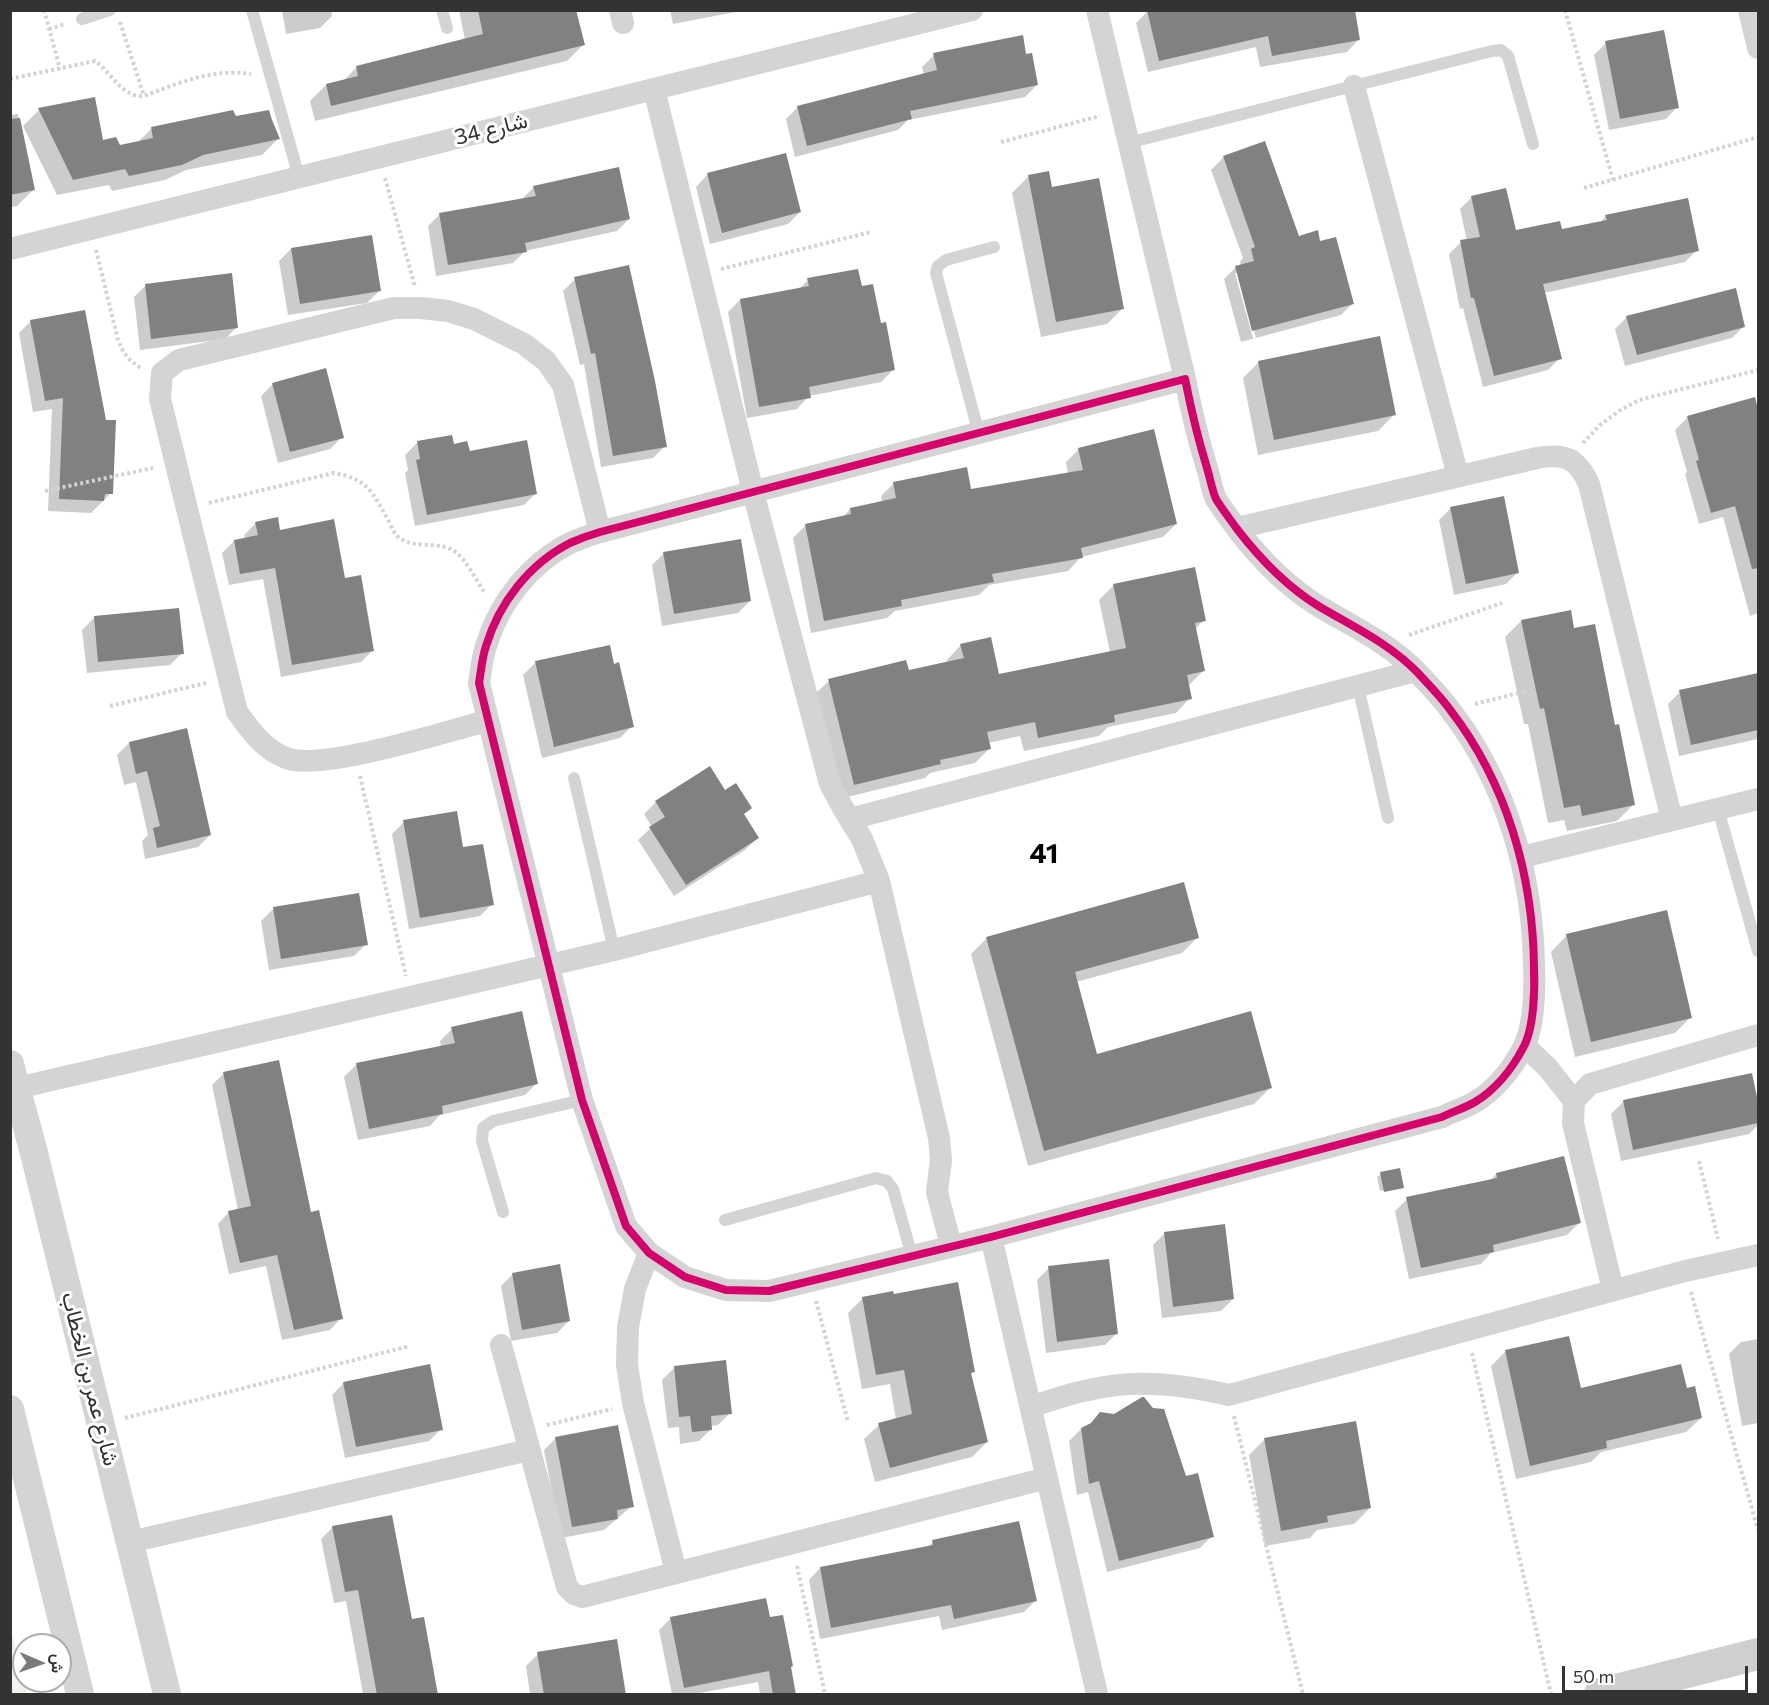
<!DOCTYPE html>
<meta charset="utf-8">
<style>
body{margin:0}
#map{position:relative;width:1769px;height:1705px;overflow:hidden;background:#fff;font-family:Commissioner,Vazirmatn,sans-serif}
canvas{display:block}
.frame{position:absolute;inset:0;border:12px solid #333;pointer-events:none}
.north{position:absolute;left:12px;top:1633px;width:60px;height:60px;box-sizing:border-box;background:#fff;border:2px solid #adadad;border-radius:50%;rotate:92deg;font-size:16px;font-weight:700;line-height:24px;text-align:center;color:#333}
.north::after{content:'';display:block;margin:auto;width:21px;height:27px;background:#7a7a7a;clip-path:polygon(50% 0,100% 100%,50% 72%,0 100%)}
.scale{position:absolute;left:1562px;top:1666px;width:186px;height:27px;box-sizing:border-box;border:3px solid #333;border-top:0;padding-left:8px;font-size:18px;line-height:21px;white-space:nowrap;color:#333;-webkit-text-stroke:4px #fff;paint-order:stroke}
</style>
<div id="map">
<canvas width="1769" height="1705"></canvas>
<div class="frame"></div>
<div class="north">ش</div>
<div class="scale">50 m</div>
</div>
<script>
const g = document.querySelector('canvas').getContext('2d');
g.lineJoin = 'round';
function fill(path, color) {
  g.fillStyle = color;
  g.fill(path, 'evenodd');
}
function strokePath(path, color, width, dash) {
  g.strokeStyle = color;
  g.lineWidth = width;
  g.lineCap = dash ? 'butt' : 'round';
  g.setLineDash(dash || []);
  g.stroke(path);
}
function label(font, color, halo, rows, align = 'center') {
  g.font = font + ' Commissioner,Vazirmatn,sans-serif';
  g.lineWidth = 6;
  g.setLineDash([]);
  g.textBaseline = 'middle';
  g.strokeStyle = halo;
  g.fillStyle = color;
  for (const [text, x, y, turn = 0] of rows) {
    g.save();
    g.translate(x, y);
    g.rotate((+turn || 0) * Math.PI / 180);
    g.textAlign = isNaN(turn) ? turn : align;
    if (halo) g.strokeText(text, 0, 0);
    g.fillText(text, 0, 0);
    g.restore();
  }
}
fill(new Path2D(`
 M10,1628H11L27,1694H11Z`), '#f0f2ec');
fill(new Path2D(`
 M282,10H331L332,16L320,28L286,34Z
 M459,10H575L583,45L567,61L315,121L310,101L326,85L343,81L356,68L465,40Z
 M670,10H746L673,24Z
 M1148,11L1358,40L1347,52L1260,67L1256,47L1148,72L1136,23Z
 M1606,43L1677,107L1666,119L1609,130L1594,55Z
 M934,55L1025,56L1037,85L1025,97L908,120L898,130L795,157L786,119L798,107L924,75L922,67Z
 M39,110L102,142L119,147L137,143L152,128L235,118L278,139L262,155L186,170L165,180L112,191L109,185L57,195L23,126Z
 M18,114L33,190L17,206L10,207V115Z
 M1264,143L1298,237L1319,243L1353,303L1341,315L1241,342L1224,279L1236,267L1241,266L1240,262L1243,258L1211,170L1223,158ZM1235,273H1238L1256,338H1253Z
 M1048,173L1051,189L1123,308L1107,324L1041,337L1012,193L1028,177Z
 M707,175L800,212L788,224L710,244L696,187Z
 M534,187L629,219L617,231L525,251L513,263L436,276L428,226L440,214L522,199Z
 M1472,197L1515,232L1560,230L1600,223L1606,216L1697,250L1685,262L1544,293L1560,358L1548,370L1483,387L1463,308L1460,309L1449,254L1461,242L1467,241L1460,209Z
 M291,249L379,291L367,303L288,315L279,261Z
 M575,279L665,446L653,458L601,467L584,364L580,365L563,291Z
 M808,280L860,288L879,324L893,370L881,382L809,396L797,409L747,418L728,312L740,300L798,290Z
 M146,285L237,327L225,339L140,350L134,297Z
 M1627,317L1744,326L1732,338L1625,366L1615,329Z
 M31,321L111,493L91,513L48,511L52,409L33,412L19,333Z
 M1259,362L1394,415L1378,431L1258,455L1243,378Z
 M273,384L342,437L330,449L278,463L261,396Z
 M1754,399L1758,415V613L1750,616L1723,517L1699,524L1685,474L1687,472L1675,430L1687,418Z
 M417,443L453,445L468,452L536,493L524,505L415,526L405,473L408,470L405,455Z
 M1079,449L1176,524L1163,537L1081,557L1068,571L989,585L979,595L895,611L887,618L811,633L793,538L806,525L842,518L850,509L882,502L881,496L894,483L970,491L1068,474L1066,462Z
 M1451,508L1518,572L1506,584L1454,595L1439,520Z
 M256,523L279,531L344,579L373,650L361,662L281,677L263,579L229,585L222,553L234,541L245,539L244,535Z
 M664,553L750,601L738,613L662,626L652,565Z
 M1114,585L1204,620L1195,629L1203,671L1189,685L1190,698L1176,713L1108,727L1099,736L1024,751L1020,736L988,743L989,749L975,763L930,773L925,778L839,799L814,695L829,681L908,672L947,663V660L961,645L998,675L1110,652L1099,600Z
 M94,618L182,653L170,665L87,673L82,630Z
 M1521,621L1573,630L1613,727L1633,805L1617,821L1567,831L1564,820L1548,823L1528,724H1524L1505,637Z
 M609,646L632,726L620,738L542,758L523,675L535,663Z
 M1758,675V739L1679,756L1668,704L1680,692Z
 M129,743L210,835L198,847L145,859L142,841L148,835L136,782L124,785L117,755Z
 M725,792L757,838L745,850L674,896L638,840L652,827L644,814L656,802Z
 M404,822L462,849L492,904L480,916L409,929L392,834Z
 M273,909L366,944L354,956L269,970L261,921Z
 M1567,935L1691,1017L1675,1033L1575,1057L1551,952Z
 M1198,937L1182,953L1076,982L1095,1056L1270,1088L1254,1104L1028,1166L971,954L987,938Z
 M452,1029L537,1083L525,1095L440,1115L430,1126L358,1140L344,1077L356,1065L441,1047L440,1041Z
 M278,1062L310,1213L341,1318L330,1330L282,1340L266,1266L229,1274L218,1224L229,1212L238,1210L212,1085L223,1074Z
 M1751,1075L1758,1110V1125L1749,1134L1621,1161L1611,1114L1623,1102Z
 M1381,1174L1403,1187L1401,1189V1187L1380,1191L1377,1177Z
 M1496,1174L1579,1223L1567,1235L1491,1253L1481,1264L1409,1279L1395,1211L1407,1199L1489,1182Z
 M1165,1233L1233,1299L1221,1311L1162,1318L1153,1245Z
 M1049,1268L1117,1333L1105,1345L1046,1353L1037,1280Z
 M513,1274L569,1321L557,1333L511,1341L501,1286Z
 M863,1298L973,1372L970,1375L987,1442L972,1457L875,1482L864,1439L879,1425L896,1420L890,1384L862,1389L848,1313Z
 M1758,1339V1423L1742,1426L1729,1354L1741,1342Z
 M1505,1352L1580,1389L1686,1390L1701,1418L1686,1432L1601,1452L1591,1462L1516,1479L1491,1366Z
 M674,1368L730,1413L718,1425L711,1426V1429L699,1441L680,1444L679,1427L668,1428L662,1380Z
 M344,1383L441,1429L429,1441L345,1458L332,1395Z
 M1081,1429L1185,1478L1212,1536L1200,1548L1107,1572L1088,1492L1077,1495L1069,1441Z
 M556,1438L632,1506L604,1530L561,1538L544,1450Z
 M1265,1439L1370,1508L1354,1524L1317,1530L1310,1538L1265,1546L1249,1455Z
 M333,1527L411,1621L437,1694H363L346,1601L334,1603L321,1539Z
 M933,1542L1036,1600L1024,1612L942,1630L939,1616L820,1639L809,1580L820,1568L927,1548Z
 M765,1600L768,1619L790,1667L795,1694H760L758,1682L694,1694H672L659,1630L670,1619Z
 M538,1654L625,1694H530L526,1666Z`), '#0003');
fill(new Path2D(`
 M478,10H576L585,45L331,106L326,84L358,76L356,66L483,34Z
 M1147,10H1355L1360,40L1272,56L1268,36L1159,61Z
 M1664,30L1679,108L1620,119L1605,41Z
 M1023,35L1026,54L1032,53L1038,85L910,111L912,119L807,146L797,106L937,70L933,53Z
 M95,97L103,140L116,137L120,145L153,138L151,127L233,110L236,116L269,110L272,120L280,139L203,155L182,165L129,176L125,169L73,180L38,108Z
 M20,118L35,190L10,195V119Z
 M1265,141L1299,236L1318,230L1320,241L1336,237L1354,304L1252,331L1235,266L1254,261L1251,249L1255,247L1223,156Z
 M786,153L801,212L722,233L707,173Z
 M619,167L630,219L525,243L527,252L448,265L439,213L536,196L533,186Z
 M1049,171L1052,187L1099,178L1124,309L1056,322L1028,175Z
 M1506,188L1516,230L1560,221L1562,229L1607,220L1605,215L1688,198L1699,251L1543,284L1562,359L1494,376L1474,298H1471L1460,240L1480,237L1471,196Z
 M372,235L381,291L300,304L291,248Z
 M629,265L655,381L667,447L613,456L595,353L591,354L574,277Z
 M858,269L862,286L873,284L881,323L886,322L895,370L809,387L811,398L759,407L740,299L809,286L807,278Z
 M232,273L238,328L151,339L145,284Z
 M1736,288L1745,327L1637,355L1626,316Z
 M85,310L106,420H116L113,494H105L104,501L59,499L63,398L45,401L30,320Z
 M1380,336L1396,415L1274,440L1258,361Z
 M326,368L344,438L290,452L272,383Z
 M1755,397L1758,409V568L1752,569L1735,506L1711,513L1696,461L1699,460L1687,416Z
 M1154,429L1177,524L1081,548L1083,558L992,574L994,582L901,600L902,606L824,621L805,524L851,514L850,508L896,498L893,482L967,467L971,489L1083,470L1078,448Z
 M452,435L454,444L467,441L470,451L527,440L537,494L427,515L416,460L420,459L417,441Z
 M1504,496L1519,573L1466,584L1450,507Z
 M278,517L280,530L334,519L345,578L361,575L374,651L292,665L275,568L240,574L234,540L258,535L255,522Z
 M741,539L751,601L674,614L663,552Z
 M1195,567L1206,621L1195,623L1205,671L1187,675L1192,699L1114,715L1115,722L1038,738L1035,722L987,732L991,749L940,760L941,764L854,785L828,679L906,660L909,670L964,658L960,644L991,637L999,674L1126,648L1113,584Z
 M179,608L184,654L98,662L94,616Z
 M1571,610L1574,628L1595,624L1615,725L1619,724L1635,805L1582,816L1580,805L1564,808L1544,708L1540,709L1521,620Z
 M610,645L614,664L619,662L634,727L554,747L535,661Z
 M1758,673V730L1691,745L1679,690Z
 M187,728L211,835L157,848L153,828L160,826L147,771L136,774L129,742Z
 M710,766L725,790L736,783L752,808L744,814L759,838L686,885L649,827L665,817L655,801Z
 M457,811L463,847L483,844L494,905L420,918L403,820Z
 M1184,882L1199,938L1075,972L1097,1054L1251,1011L1272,1088L1044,1151L986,937Z
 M359,893L368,945L281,959L273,907Z
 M1667,910L1692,1018L1591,1042L1566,934Z
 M522,1011L538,1084L442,1106L443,1114L369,1129L356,1063L455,1043L451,1027Z
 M279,1060L311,1212L319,1210L343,1319L294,1330L277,1255L240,1263L228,1211L251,1206L223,1072Z
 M1752,1073L1758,1102V1123L1633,1150L1623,1100Z
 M1564,1156L1581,1223L1493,1245L1494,1252L1421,1268L1406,1197L1497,1178L1496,1173Z
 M1400,1168L1404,1188L1384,1192L1380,1172Z
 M1225,1224L1234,1299L1173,1307L1164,1232Z
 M1109,1259L1118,1334L1057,1342L1048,1266Z
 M560,1264L570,1321L522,1330L512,1273Z
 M958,1282L975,1372L971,1373L988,1442L890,1468L878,1423L912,1414L904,1370L876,1375L862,1297L893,1291L894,1294Z
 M1569,1336L1581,1388L1681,1364L1687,1388L1695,1386L1702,1418L1606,1441L1607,1448L1530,1466L1505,1350Z
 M726,1360L732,1414L711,1416L712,1430L692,1432L690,1416L679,1417L674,1366Z
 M430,1364L443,1430L356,1447L343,1382Z
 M1142,1397H1144L1153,1408L1164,1409L1186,1476L1198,1473L1214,1537L1119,1561L1099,1481L1089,1484L1081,1428L1091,1423L1100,1412L1114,1414Z
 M1356,1421L1371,1508L1327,1516L1328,1522L1281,1531L1264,1438Z
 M618,1425L634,1507L617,1510L618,1519L572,1527L555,1437Z
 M392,1515L412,1619L424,1617L438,1695H377L358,1590L345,1592L332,1526Z
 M1019,1521L1037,1601L954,1619L951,1605L831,1628L820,1567L933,1545L932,1540Z
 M766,1598L770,1617L783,1615L793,1666L791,1667L796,1695H773L769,1671L684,1688L670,1617Z
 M617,1639L626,1695H544L537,1652Z`), '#818181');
strokePath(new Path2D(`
 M44,10L60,69
 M1565,10L1613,180
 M120,22L144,96
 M49,29L65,24
 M10,79L95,61C111,72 122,98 144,96C179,83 212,68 251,74
 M1001,142L1100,116
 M385,178L415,287
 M1584,188L1758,137
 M96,250L118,340C123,353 129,361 141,368
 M721,269L871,232
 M1583,443L1600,425L1619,411L1639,400L1758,370
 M45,491L153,468
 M209,503L333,473C366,478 372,491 387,518C390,523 393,531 396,535C413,552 441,538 458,554C467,562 477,581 484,592
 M1409,635L1502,603
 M1475,704L1526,691
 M110,706L206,683
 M360,776L406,976
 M1699,1161L1718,1239
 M1691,1292L1758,1530
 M816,1301L848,1422
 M1472,1353L1551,1694
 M1234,1416L1303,1694
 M125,1418L410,1346
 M547,1425L612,1409
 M797,1566L825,1694`), '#d3d3d3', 4, [3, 3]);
strokePath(new Path2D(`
 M252,10L299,177
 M442,10L447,28
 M82,19L110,10
 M1128,143L1492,51L1501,50L1508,56L1533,144
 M979,434L936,273L938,266L946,260L994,247
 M1358,686L1388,818
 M574,778L614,950
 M1718,809L1758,951
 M503,1212L482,1141L483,1128L493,1121L582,1100
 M725,1220L876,1178L887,1181L893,1189L912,1256`), '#d4d4d4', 12);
strokePath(new Path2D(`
 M620,10L623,23
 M1097,10L1185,379
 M1749,10L1758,48
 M1354,86L1458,476
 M654,89L753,492L830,784L843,808L862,839L879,881L939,1138L941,1160L937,1192L951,1246
 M10,249L972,10
 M1185,379C1191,409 1198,439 1207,468C1210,478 1212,490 1216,499C1222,509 1230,519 1237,529C1260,559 1287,587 1320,607C1354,627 1390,644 1418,673C1429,685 1442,698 1451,711C1507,784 1533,876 1534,967C1535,989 1534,1029 1523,1048C1512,1069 1495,1090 1475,1102C1465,1108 1452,1112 1442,1117L991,1237L769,1291L726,1290L685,1277L649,1253L626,1226L582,1100L479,683C481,671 482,658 486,646C499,603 529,564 570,543C579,539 590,535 600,532Z
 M1237,528L1537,458C1565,453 1577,458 1589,484L1672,820
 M487,721C447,731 320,772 286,758C263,749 251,731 237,712L160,399L162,373L179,360L394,308H421L448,311L474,319L524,344L546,361L563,385L600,532
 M850,819L1415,671
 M1522,857L1758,799
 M1525,1046L1548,1068L1574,1101L1573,1123L1613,1290
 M17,1088L614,950L879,881
 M1574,1101L1590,1084L1758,1035
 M991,1237L1097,1694
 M649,1253L635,1289L628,1327L627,1365L633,1403L676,1572
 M501,1345L567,1587L574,1594L582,1597L1047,1478
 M1031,1407C1105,1380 1151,1377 1229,1395L1685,1271L1758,1255
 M130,1542L529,1450`), '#d4d4d4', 22);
strokePath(new Path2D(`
 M10,1064L34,1153L167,1694
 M10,1409L80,1694`), '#d4d4d4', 28);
strokePath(new Path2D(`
 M1600,1694L1758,1654`), '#cfcfcf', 32);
strokePath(new Path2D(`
 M1185,379C1191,409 1198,439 1207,468C1210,478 1212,490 1216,499C1222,509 1230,519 1237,529C1260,559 1287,587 1320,607C1354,627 1390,644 1418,673C1429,685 1442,698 1451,711C1507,784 1533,876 1534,967C1535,989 1534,1029 1523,1048C1512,1069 1495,1090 1475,1102C1465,1108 1452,1112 1442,1117L991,1237L769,1291L726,1290L685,1277L649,1253L626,1226L582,1100L479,683C481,671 482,658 486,646C499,603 529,564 570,543C579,539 590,535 600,532Z`), '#d6006c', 8);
label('22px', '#333', '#fff', [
 ["شارع 34",491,129,-14],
 ["شارع عمر بن الخطاب",90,1379,76]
]);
label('bold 28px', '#000', '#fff', [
 ["41",1044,854]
]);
</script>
